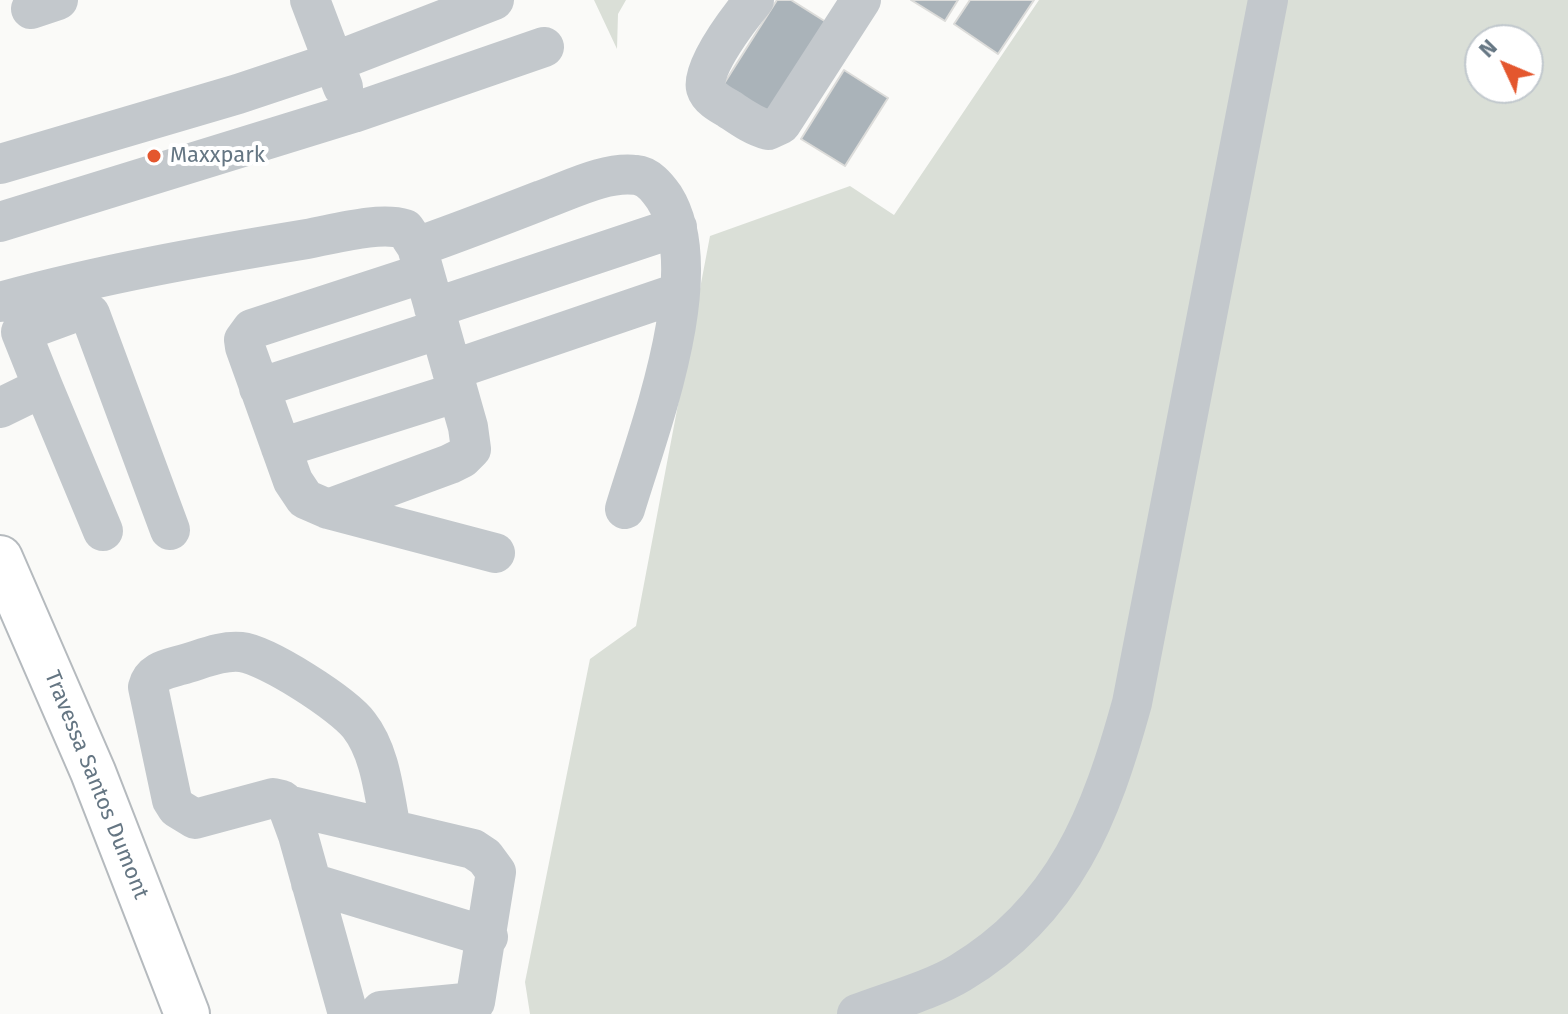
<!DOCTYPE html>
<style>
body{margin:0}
#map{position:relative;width:1568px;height:1014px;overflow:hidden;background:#fafaf8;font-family:"Fira Sans",sans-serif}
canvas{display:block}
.north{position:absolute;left:1464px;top:24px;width:80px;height:80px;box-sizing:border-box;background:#fff;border:2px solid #c1c8cd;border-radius:50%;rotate:314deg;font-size:22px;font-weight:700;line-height:32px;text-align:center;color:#657683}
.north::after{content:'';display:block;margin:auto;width:28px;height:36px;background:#e4572e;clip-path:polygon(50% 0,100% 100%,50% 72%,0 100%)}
</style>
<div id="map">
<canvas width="1568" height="1014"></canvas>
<div class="north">N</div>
</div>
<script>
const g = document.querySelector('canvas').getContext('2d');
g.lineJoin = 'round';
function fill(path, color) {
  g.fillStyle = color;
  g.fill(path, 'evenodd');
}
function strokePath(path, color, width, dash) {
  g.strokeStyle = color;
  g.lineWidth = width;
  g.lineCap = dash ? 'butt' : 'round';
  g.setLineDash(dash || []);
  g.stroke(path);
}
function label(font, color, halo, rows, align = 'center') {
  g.font = font + ' "Fira Sans",sans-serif';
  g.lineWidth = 8;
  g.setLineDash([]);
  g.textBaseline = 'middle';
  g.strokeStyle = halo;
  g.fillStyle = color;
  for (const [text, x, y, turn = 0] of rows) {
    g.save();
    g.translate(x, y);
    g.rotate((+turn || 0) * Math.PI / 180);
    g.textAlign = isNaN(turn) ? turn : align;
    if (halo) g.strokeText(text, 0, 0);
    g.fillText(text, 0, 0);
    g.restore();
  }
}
fill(new Path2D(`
 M594,0H626L618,14L617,49Z
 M1039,0H1568V1014H530L525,982L590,659L636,626L710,236L850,186L894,215ZM1480,40H1528V88H1480Z`), '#dadfd7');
const building = new Path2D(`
 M777,0H791L826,22L766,118L720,90Z
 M911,0H958L945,21Z
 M970,0H1034L998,54L954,24Z
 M844,70L888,98L845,166L801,139Z`);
fill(building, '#aab3b9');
strokePath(building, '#dcdcda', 2);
const major = new Path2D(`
 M0,558L93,772L187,1014`);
strokePath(major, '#b5babe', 48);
strokePath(new Path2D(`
 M310,0L343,87
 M754,0C741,16 700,68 706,88C709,98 720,104 729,109C741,117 753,126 768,130L781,124L861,0
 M31,9L58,0
 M0,164L238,94L334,62L494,0
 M0,222L353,113L544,47
 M417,247C459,232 501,216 542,200C570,190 606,171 636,175C648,176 657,187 664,197C711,271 649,429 625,509
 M424,273L252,329L244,340L245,347L293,481L305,499L328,509L495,553
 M0,302C101,274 204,256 307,239C335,234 379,221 405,229L417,247L468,427L471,449L462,458L450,464L328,509
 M434,308L677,227
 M452,370L678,293
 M43,387L103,531
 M259,388L440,329
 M0,408L43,387L21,332L81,310L90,314L170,530
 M281,448L458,392
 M287,805L473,849L485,857L496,872L475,1002L381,1011
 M311,883L488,937
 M348,1014L298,835L287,805L282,800L273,798L195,819L177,808L172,800L148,687C152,671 167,669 181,665C200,660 221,650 241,652C267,655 343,704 359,725C381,753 384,795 391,829
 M857,1014C888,1002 932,990 960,973C1065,910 1101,815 1132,703L1268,0`), '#c3c8cc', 40);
strokePath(major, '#fff', 44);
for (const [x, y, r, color] of [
 [154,156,8,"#e4572e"]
]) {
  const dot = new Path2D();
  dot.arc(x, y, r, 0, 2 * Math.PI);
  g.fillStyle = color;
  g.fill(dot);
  strokePath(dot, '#fff', 3);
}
label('22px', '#657683', '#fff', [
 ["Maxxpark",170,156]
], 'left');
label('22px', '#657683', '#fff', [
 ["Travessa Santos Dumont",96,785,68]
]);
</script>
